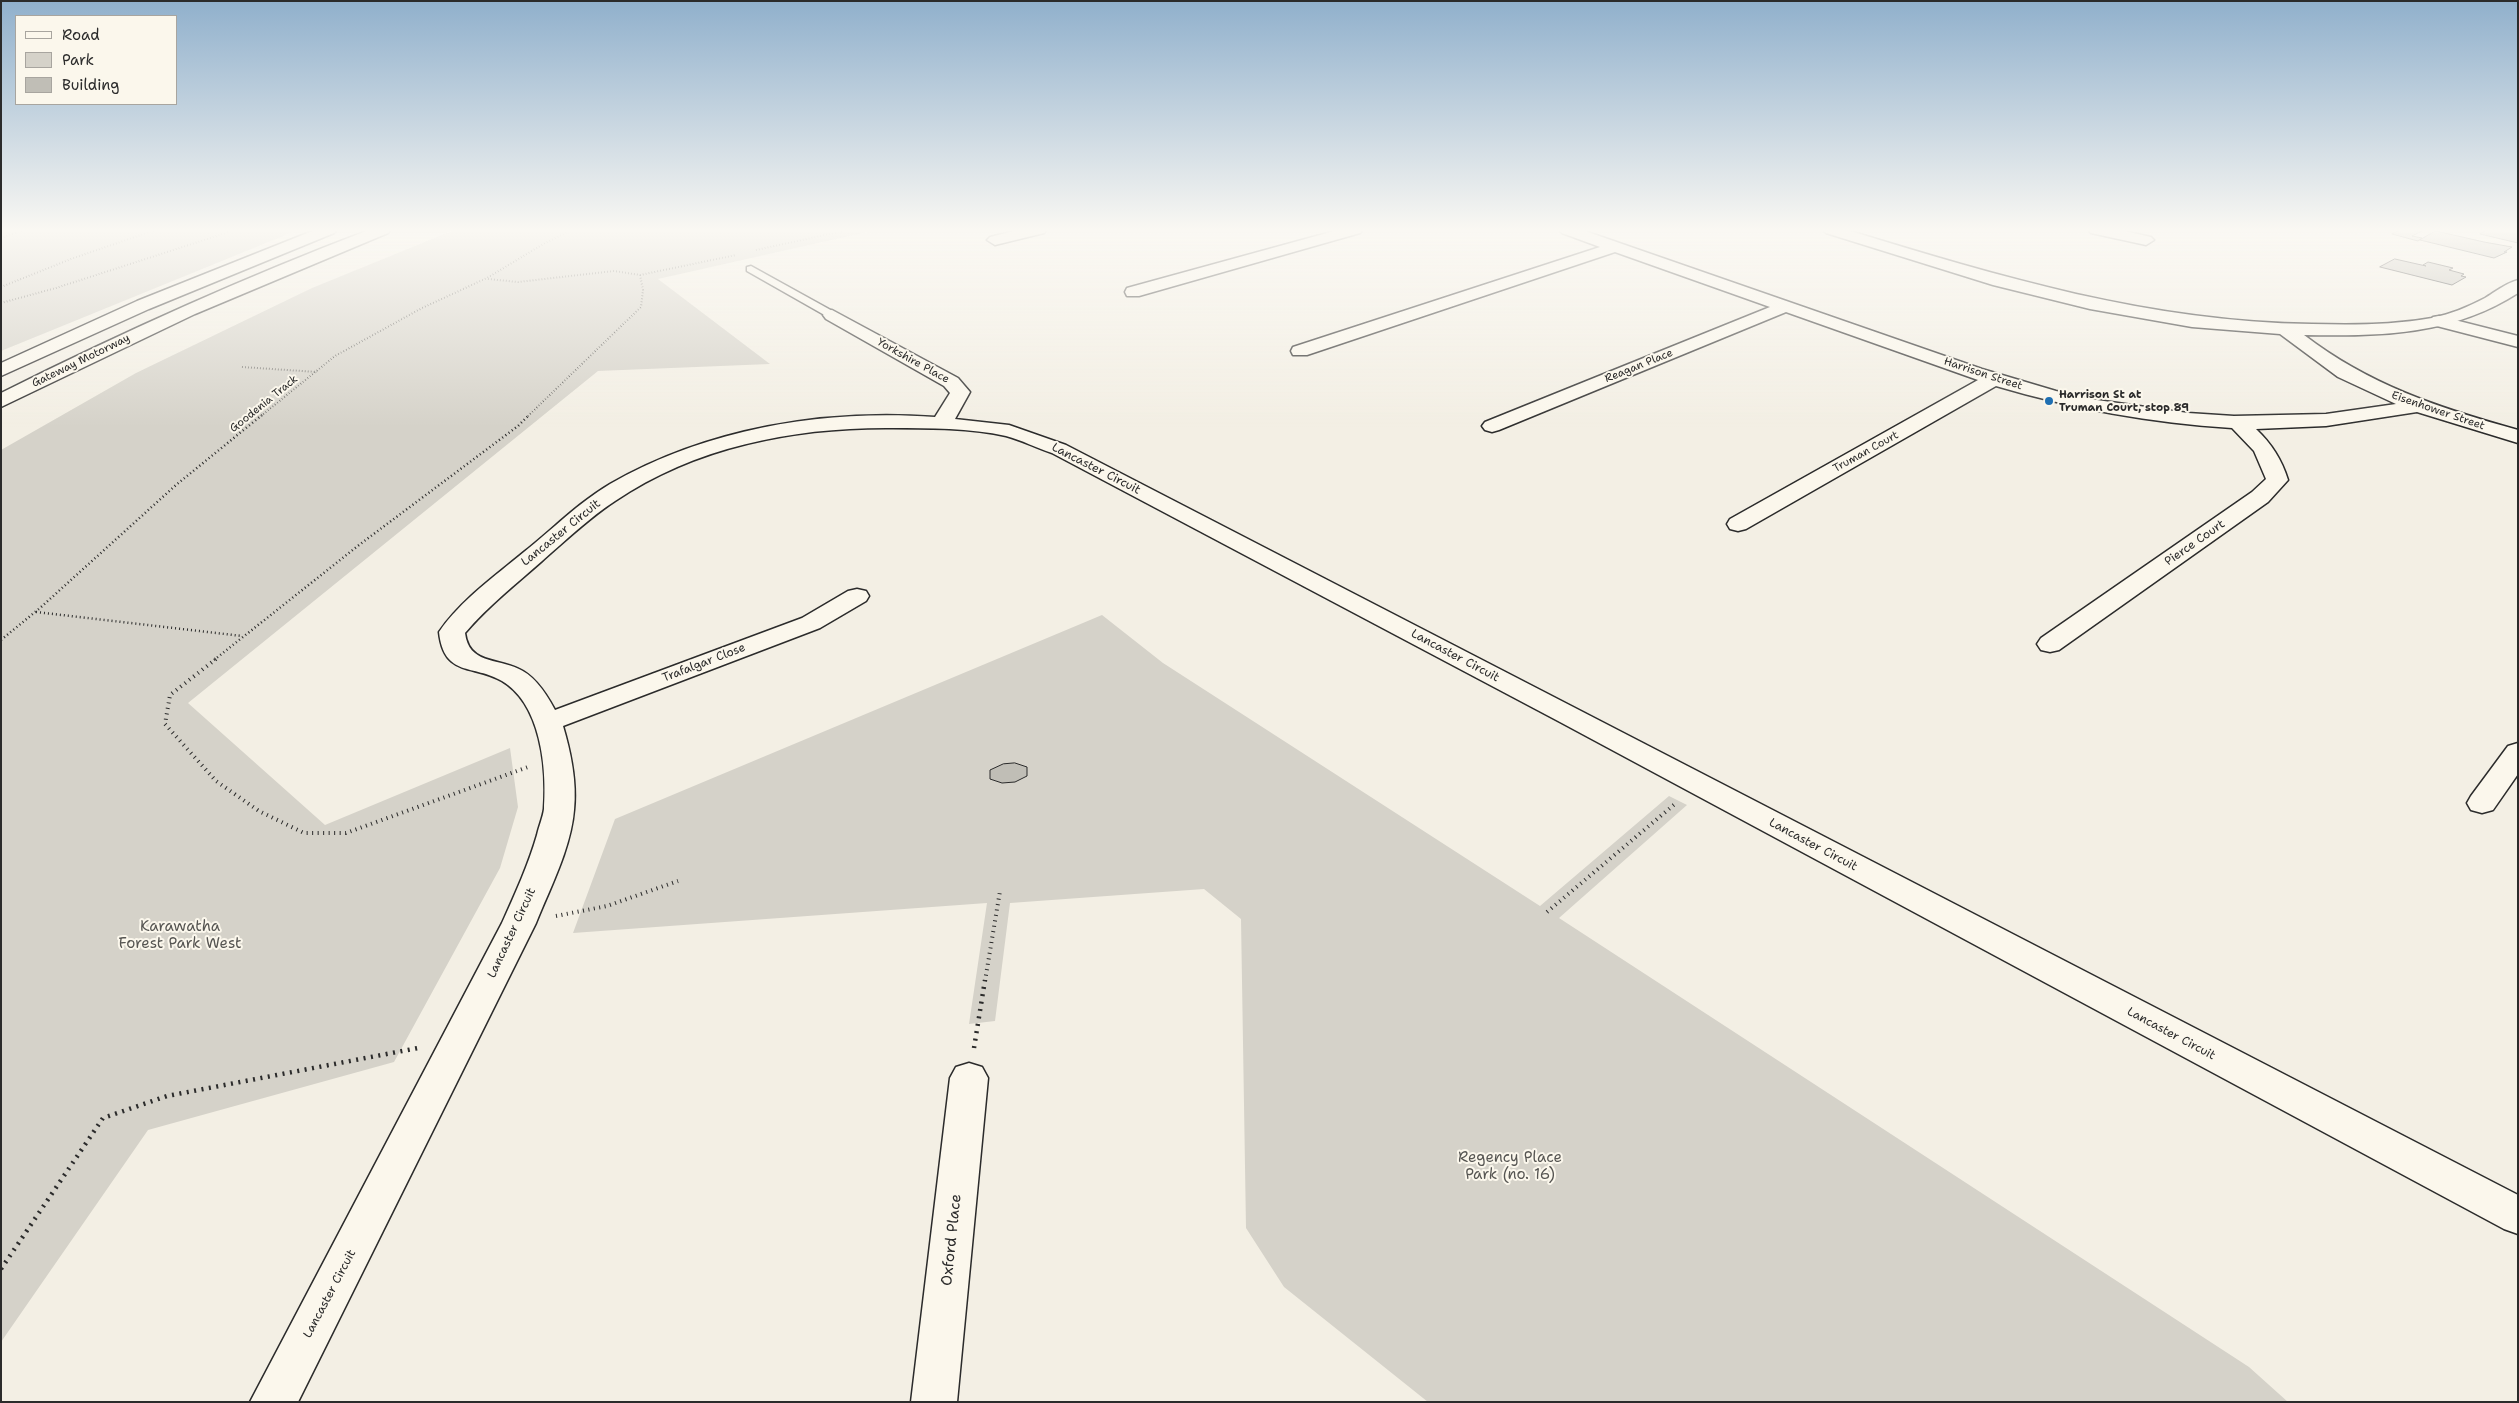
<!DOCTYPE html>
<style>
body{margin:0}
#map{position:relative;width:2519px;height:1403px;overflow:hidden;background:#f3efe4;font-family:"Shantell Sans",sans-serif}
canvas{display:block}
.frame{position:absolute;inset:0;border:2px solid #2b2b2b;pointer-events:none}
.legend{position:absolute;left:15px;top:15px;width:162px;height:90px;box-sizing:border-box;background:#fbf7ec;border:1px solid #a8a59f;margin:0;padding:6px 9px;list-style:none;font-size:15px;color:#2b2b2b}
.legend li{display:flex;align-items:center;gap:10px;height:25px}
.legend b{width:25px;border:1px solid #a8a59f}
</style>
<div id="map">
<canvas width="2519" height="1403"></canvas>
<div class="frame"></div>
<ul class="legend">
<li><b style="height:6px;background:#fbf7ec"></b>Road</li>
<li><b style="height:14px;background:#d5d2c9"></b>Park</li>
<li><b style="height:14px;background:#c0beb6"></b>Building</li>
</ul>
</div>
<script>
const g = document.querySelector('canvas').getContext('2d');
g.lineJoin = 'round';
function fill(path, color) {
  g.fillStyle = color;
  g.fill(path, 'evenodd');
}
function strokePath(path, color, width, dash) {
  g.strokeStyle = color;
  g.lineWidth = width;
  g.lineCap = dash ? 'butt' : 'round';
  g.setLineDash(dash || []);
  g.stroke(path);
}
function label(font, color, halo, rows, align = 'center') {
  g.font = font + ' "Shantell Sans",sans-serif';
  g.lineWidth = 4;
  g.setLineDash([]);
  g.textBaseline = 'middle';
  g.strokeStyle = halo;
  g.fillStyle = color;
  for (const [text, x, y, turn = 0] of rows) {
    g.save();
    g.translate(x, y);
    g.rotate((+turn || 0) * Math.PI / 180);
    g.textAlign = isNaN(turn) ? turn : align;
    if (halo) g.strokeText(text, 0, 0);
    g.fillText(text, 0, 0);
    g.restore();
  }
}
fill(new Path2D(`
 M1,230H298L1,351Z
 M454,230H876L658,279L770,364L598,371L188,703L325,825L510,748L518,807L500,868L394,1062L148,1130L1,1342V450L136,373L312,288Z
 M1102,615L1163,663L1540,906L1669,796L1687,805L1559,918L2249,1367L2288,1402H1428L1284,1287L1246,1228L1241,919L1204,889L1010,903L995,1021L969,1024L987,903L573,933L615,819Z`), '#d5d2c9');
const building = new Path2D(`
 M2400,230L2422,231L2412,236L2422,238L2418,241L2392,234Z
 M2487,230H2518V243L2480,234Z
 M2436,231L2484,242L2512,247L2504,252H2507L2494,258L2420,240Z
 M2395,259L2426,266L2423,265L2428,262L2453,268L2449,270L2464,274L2461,276L2466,277L2452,285L2380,267Z
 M1015,763L1027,767V776L1015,782L1002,783L990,779V770L1003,764Z`);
fill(building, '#c0beb6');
strokePath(building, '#2b2b2b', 1);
const lane = new Path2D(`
 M751,266L836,313L838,315L836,317H828L747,271V267Z`);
const street = new Path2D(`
 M1018,230H1047L1044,233L995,245L987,240L990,237Z
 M1338,230H1363L1360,233L1139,296H1127L1125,292L1127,288Z
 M1559,230H1582L1982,369L2056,391L2097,400L2188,413L2234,416L2326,414L2396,404L2338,377L2280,334L2192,327L2090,309L1993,285L1826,233L1823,230H1847C2001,277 2149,322 2312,324C2352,325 2392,325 2432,318C2451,314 2468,307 2485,298C2495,292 2506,283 2518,280V293C2451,336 2381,336 2304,335C2369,385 2439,408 2518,430V443L2417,412L2326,426L2256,429C2271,443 2282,460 2288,480L2268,502L2059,650L2050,652L2041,650L2037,644L2041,638L2252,492L2266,479L2254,451L2232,428C2151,423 2074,409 1996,386L1746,529L1738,531L1730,529L1727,524L1730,519L1978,380L1786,312L1499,430L1492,432L1485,430L1482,426L1485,422L1770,307L1615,252L1307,355H1293L1291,351L1293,347L1600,247L1562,233Z
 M2088,230H2120L2151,237L2154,240L2146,245L2091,233Z
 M832,310L958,378L970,392L955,419L1009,425L1066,445L2518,1195V1234L2504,1229L1560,722L1052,453C1036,448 1022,440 1006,436C970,428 929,428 893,428C796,427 696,446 615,501C589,518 566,540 542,561C516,584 488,606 465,633C469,664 496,658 519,669C535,676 547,695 555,710L802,618L848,591L857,589L866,591L869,596L866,601L820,628L563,726C571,753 577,782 574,810C571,848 550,888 536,923L298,1402H250L502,923C515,894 528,866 537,835C539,826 543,817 544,809C547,768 541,704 502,681C474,664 444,678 439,632C461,600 495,576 524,552C553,529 578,503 610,484C708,428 824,409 935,417L950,393L944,386L826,319L823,315L826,311Z
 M2518,743V774L2493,810L2482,813L2471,810L2467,803L2471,796L2508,746Z
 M969,1063L982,1067L988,1078L957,1402H911L950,1078L956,1067Z`);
const secondary = new Path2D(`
 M2439,316L2518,336V347L2433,325L2430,321L2433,317Z`);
const highway = new Path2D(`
 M315,230H337L334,233L149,309L1,376V363L137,301Z
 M369,230H391L388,233L195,314L1,407V393C121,333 243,278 369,230Z`);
strokePath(lane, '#2b2b2b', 3);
strokePath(street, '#2b2b2b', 3);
strokePath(secondary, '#2b2b2b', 3);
strokePath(highway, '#2b2b2b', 3);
strokePath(new Path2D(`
 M1,238L24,230
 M756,250L848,230
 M488,279L518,282L614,271L640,275L736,255
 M1,287L71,259L155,230
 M1,303L56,288L235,230
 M242,367L317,372
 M261,416L335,356L422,308L487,278L545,243L572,230
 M528,416L641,307L643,290L640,275`), '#2b2b2b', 2, [0.5, 2.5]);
strokePath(new Path2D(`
 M36,612L242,636
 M1,640L40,608L176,485L262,415
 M214,660L359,545L518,426L529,415`), '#2b2b2b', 2.5, [1, 3]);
strokePath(new Path2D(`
 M216,659L170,695L165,724L216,781L259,811L304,833H346L528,767
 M1547,912L1676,803
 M556,916L607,906L678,881
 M985,981L1000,891`), '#2b2b2b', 4, [1, 4.5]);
strokePath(new Path2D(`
 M974,1048L985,980
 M1,1269L103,1118L167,1096L418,1048`), '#2b2b2b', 4.5, [2, 5.5]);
fill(lane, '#fbf7ec');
fill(street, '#fbf7ec');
fill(secondary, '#fbf7ec');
fill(highway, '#fbf7ec');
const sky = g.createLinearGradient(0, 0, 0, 427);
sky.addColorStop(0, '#90b0cc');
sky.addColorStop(0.54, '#faf8f3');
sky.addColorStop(1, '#faf8f300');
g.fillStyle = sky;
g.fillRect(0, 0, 2519, 427);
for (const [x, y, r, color] of [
 [2049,401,5,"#1f6fb2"]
]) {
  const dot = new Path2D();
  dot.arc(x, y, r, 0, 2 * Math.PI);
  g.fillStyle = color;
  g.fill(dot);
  strokePath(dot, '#fbf7ec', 2);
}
label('11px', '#2b2b2b', '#fbf7ec', [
 ["Gateway Motorway",81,361,-26],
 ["Yorkshire Place",913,361,29],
 ["Reagan Place",1639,366,-22],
 ["Harrison Street",1983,374,18],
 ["Goodenia Track",264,404,-39],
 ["Eisenhower Street",2438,411,19],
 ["Truman Court",1866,452,-29]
]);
label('bold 11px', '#2b2b2b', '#fbf7ec', [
 ["Harrison St at",2059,395],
 ["Truman Court, stop 89",2059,408]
], 'left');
label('12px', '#2b2b2b', '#fbf7ec', [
 ["Lancaster Circuit",1096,469,27],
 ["Lancaster Circuit",561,533,-39],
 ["Pierce Court",2195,543,-35],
 ["Lancaster Circuit",1455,656,28],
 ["Trafalgar Close",704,663,-21],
 ["Lancaster Circuit",1813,845,28],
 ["Lancaster Circuit",512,933,-65],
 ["Lancaster Circuit",2171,1034,28],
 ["Lancaster Circuit",330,1294,-62]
]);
label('15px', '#565552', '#fbf7ec', [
 ["Karawatha",180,927],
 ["Forest Park West",180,944],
 ["Regency Place",1510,1158],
 ["Park (no. 16)",1510,1175]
]);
label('15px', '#2b2b2b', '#fbf7ec', [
 ["Oxford Place",952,1240,-84]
]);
</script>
